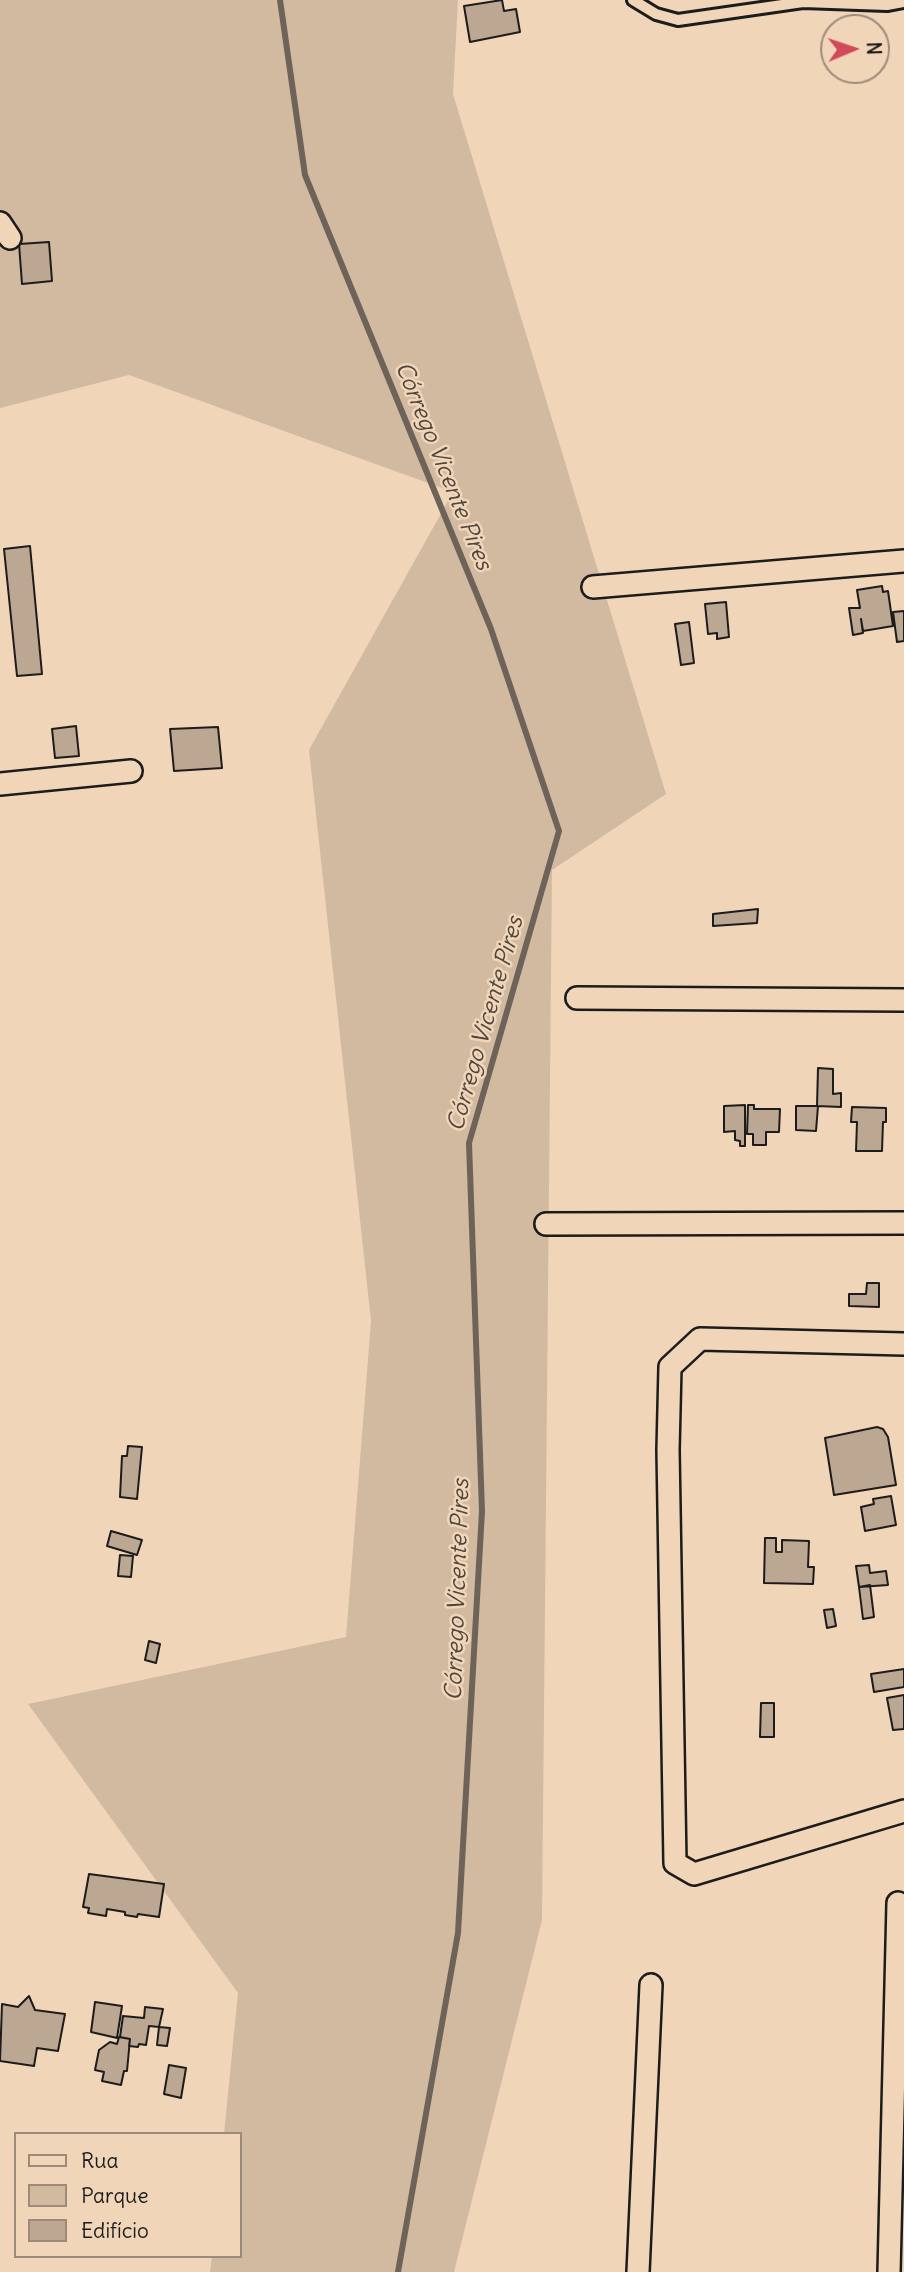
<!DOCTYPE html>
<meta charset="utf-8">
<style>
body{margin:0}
#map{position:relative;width:904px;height:2272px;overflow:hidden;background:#f1d5b8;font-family:Delius,sans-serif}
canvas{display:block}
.legend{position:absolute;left:14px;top:2132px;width:228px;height:126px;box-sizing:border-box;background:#f1d5b8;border:2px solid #9c8b7a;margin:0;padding:9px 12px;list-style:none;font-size:21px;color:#1c1c1c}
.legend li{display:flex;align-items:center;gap:14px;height:35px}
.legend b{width:35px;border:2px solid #9c8b7a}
.north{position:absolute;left:820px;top:14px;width:70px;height:70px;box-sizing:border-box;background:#f1d5b8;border:2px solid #9c8b7a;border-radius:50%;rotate:88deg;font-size:19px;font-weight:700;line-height:28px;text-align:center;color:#1c1c1c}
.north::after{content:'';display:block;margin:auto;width:24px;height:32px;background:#d1495b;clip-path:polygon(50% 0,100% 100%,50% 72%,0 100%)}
</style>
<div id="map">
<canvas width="904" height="2272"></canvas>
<ul class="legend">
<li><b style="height:9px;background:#f1d5b8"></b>Rua</li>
<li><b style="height:19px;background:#d2baa1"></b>Parque</li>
<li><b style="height:19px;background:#bca792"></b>Edifício</li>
</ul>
<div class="north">N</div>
</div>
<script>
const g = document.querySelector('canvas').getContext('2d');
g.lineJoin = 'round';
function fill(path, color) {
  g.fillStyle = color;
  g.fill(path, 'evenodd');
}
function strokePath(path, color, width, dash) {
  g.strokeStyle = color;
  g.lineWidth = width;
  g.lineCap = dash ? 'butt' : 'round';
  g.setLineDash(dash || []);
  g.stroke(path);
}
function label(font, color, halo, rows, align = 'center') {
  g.font = font + ' Delius,sans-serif';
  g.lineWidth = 5;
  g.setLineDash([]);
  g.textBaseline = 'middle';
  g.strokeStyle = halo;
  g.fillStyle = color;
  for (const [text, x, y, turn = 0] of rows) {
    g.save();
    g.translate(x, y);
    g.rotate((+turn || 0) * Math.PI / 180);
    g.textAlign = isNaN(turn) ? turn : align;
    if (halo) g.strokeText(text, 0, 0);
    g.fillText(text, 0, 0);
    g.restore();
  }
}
fill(new Path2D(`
 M0,0H458L453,94L666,794L552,870L542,1920L454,2272H210L212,2256H240V2134H224L238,1993L28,1704L346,1637L371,1321L309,750L453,492L129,375L0,408Z`), '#d2baa1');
strokePath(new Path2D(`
 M280,0L305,175L491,629L559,831L469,1143L482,1511L458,1933L398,2272`), '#6e6359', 6);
const building = new Path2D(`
 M502,0L504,11L516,9L520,32L470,42L464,6Z
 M49,242L52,281L22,284L19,244Z
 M30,546L42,674L17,676L4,549Z
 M882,586L883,592L888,591L893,626L863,631L861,619L863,633L853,635L849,608H860L857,590Z
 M726,602L729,637L717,639V633L708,634L705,604Z
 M904,611V641L897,642L893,612Z
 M689,622L694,663L681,665L675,624Z
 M76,726L79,756L55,758L52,729Z
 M218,727L222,768L174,771L170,729Z
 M758,909L757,923L713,926V914Z
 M818,1068L833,1069V1094L841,1093V1107L817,1106Z
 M745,1105V1146H740V1141L735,1140V1131L724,1132V1106Z
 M748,1105H754V1109H780L779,1132H766V1145H753V1134H747Z
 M796,1106H818L816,1131L796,1130Z
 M852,1107L886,1108V1122H883L882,1151H856L857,1122H851Z
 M867,1283H879V1307L849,1306V1294H866Z
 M877,1427L883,1429L888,1437L896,1485L834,1495L825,1438Z
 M128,1446L142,1447L137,1499L120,1497L122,1456H127Z
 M891,1496L896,1525L865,1531L861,1507L874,1504L873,1499Z
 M111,1531L142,1540L137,1555L107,1546Z
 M765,1538H776V1552H782V1540L809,1541L808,1567H814L813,1584L764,1583Z
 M120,1555L133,1556L131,1577L118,1576Z
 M869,1565L870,1573L886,1571L888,1585L859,1587L856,1566Z
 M870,1585L874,1617L863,1619L859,1587Z
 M833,1609L836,1626L827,1628L824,1610Z
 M149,1641L160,1644L156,1663L145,1660Z
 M904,1669V1687L874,1692L871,1674Z
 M904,1695V1729L893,1730L887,1698Z
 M761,1703H774V1737H760Z
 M89,1874L164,1884L159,1917L138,1914L137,1917L125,1915V1912L107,1909L106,1916L88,1913L89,1908L83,1907Z
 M29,1996L35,2010L65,2014L58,2051L37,2048L34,2066L0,2061L2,2004L18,2007Z
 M95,2002L122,2006L117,2038L91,2032Z
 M145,2007L163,2009L159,2027L149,2026L146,2045L139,2044L138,2047L129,2046L130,2039L120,2037L123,2016L144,2018Z
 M159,2027L170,2028L167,2046L157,2045Z
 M119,2037L130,2039L127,2071H124L121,2085L102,2081L104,2072L95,2070L99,2050L110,2042L117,2044Z
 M169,2065L186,2068L181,2098L164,2094Z`);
fill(building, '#bca792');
strokePath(building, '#1c1c1c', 2);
const service = new Path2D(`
 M633,0L656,14L678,20L803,2L887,5L904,2`);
const minor = new Path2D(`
 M0,223L10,238
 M593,587L904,561
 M0,784L131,771
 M577,998L904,1000
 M546,1224L904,1223
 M904,1344L700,1339L670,1367L668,1450L675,1863L694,1874L904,1811
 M638,2272L651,1985
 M889,2272L898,1903`);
strokePath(service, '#1c1c1c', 16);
strokePath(minor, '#1c1c1c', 26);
strokePath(service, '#f1d5b8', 10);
strokePath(minor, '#f1d5b8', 21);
label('italic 23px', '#4c463f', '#f1d5b8', [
 ["Córrego Vicente Pires",443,466,68],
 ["Córrego Vicente Pires",486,1024,-74],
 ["Córrego Vicente Pires",458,1590,-88]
]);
</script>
